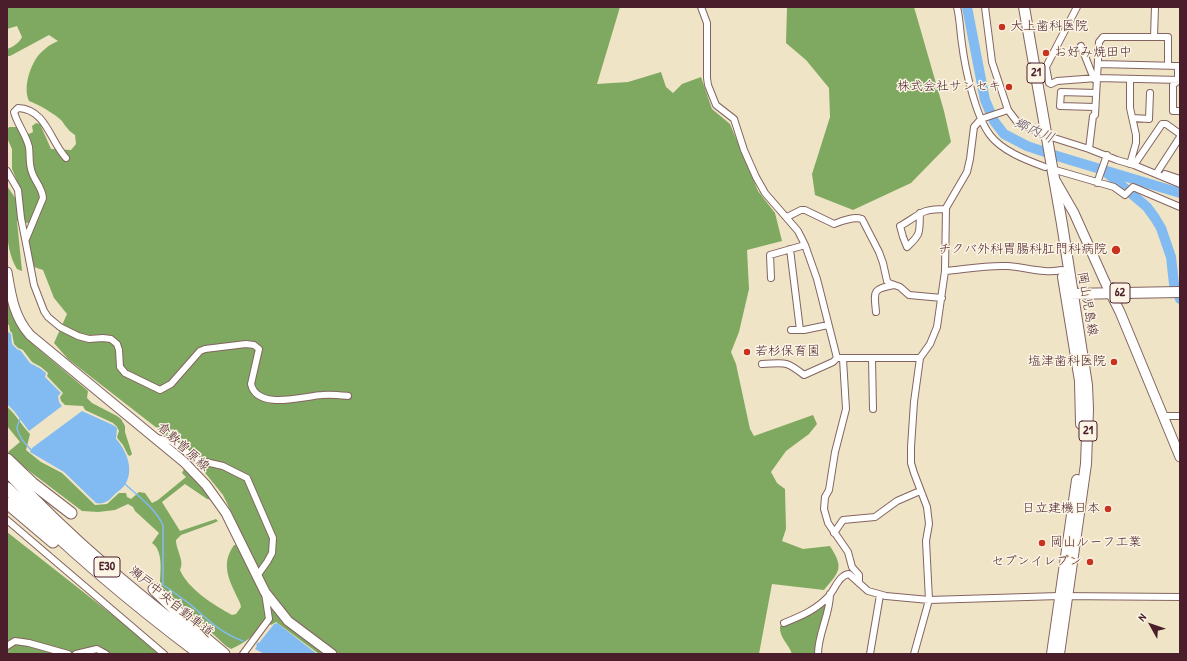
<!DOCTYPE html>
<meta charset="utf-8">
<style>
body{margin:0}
#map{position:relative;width:1187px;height:661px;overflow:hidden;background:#f0e4c6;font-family:"Patrick Hand",sans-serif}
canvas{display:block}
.frame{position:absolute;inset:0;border:8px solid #4a1f2b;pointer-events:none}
.north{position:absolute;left:1131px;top:605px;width:40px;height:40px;-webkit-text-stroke:3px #fcf5e5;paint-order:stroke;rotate:310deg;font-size:11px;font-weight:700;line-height:16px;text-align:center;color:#4a1f2b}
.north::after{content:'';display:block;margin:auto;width:14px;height:18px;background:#4a1f2b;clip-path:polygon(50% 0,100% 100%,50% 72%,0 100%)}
</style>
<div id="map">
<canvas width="1187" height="661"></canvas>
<div class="frame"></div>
<div class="north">N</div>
</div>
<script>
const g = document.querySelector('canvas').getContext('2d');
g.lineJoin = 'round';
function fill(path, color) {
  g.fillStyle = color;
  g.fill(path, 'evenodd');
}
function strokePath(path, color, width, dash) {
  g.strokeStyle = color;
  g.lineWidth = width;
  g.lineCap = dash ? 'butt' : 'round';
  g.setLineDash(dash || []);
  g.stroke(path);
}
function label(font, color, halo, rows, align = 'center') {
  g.font = font + ' "Patrick Hand","Klee One",sans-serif';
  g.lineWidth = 3;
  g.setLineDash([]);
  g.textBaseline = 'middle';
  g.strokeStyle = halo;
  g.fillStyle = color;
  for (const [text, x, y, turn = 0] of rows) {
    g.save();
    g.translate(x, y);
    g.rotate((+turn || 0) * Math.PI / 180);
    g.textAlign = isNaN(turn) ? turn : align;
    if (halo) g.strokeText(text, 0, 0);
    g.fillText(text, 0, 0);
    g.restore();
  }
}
fill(new Path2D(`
 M7,7H620L597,84L628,82L661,72L666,87L673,93L682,84L701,77L712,109L730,124L758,191L775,213L782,241L747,250L749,289L739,332L731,352L736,364L750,429L754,436L813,415L817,424L809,434L786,451L771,472L777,483L785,489L786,529L782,541L803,549L830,546C844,568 840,571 824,590L772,584L759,654H339L293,619L275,598L263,578L223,495L189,453L68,359L54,343L67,314L54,298L43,270L34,267L28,241L32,232L28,223L17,221L22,271L17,269C3,245 7,213 7,186L16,199L22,193L12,169V149L7,138V130L9,127H18L29,134L33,132L32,126L36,123L40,124L51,149L71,150L76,144L75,135C69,131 66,127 62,121C55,114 38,104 29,101C22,86 32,58 45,49C49,45 54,43 58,41L49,35L10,56H7V49C13,47 19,43 22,37L17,26L7,29Z
 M787,7H914L944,111L951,142L911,183L853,210L815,195L812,174L830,117L829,88L806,60L786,43Z
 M7,298L26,335L35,346L88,391L87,398L92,403L117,416L121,419L125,426V432L132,454L130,456L128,455L123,445L118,439L117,437L119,431L117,427L113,423L85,410L83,406L65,405L61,401L60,397L63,393L47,376L48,373L41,367L32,362L23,350L18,348L14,344L12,333L10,331L9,325L7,324Z
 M7,407C16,414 21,425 30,434L26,450L41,462L62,473L95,505L107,504L119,493H126L127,497L131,499L139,492L145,493L152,503L158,500L186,477L182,473L184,469L194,477L214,500L207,499L185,484L162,502L180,531L216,519L218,521L214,523L181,535L176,540C176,550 185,561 180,570C188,589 214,605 232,615L236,614L241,607L240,603C231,583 219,566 234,545H238C245,560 271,605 266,620C261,632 243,644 231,649L226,646L160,585C160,573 164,551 152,543L159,533L135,511L133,507L128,504L115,510L98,512L82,511L16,461L8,452L20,442L7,426Z
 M7,532L133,631L160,654H7Z
 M826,602L828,605L816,642V654H792C789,644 779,638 780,626L813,613Z
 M270,605L327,654H319L276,622L271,625L270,624C272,616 269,611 270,605Z`), '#7fa960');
fill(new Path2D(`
 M7,326V331L11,334L12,344L17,349L21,351L30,363L41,369L46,373L45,377L61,393L58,396L59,402L62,406L29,431L14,411L7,404Z
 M82,411L113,425L117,428L116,439C127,451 135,471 124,486C122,489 118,491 115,494C110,500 104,505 96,503L64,472L30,452L32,448Z
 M277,623L317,654H264L255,649L257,646L256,645L258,642L259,643L274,624Z`), '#82bbf2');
strokePath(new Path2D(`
 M20,419C19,422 17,425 17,428C18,436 27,446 32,451
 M125,484C138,496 155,508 163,525V585C172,591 182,598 191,605C208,620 221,633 243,641`), '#82bbf2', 1.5);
strokePath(new Path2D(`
 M967,7L985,100L994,121L1004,134L1027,146L1057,156L1180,193
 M1107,173L1147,207L1155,218L1161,228L1171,257L1174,284L1180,299`), '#82bbf2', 10);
const street = new Path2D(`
 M701,7L707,23V78L708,85L716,105L734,119L744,150L756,177L765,193L798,231L805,245L817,279L837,358
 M957,7C960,19 960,31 962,44C965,68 975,115 990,135C1002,151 1026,160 1045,167
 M985,7L992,62L1008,110L1018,123L1051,137L1089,149L1117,160L1134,165L1180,184
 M1154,37L1155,7
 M1081,46L1094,79
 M1098,64L1180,66
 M1178,66V81L1173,85V111H1180
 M1046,67L1049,83L1051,84L1057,81L1097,78L1180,80
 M1037,77L1041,76L1046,67L1077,7
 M1130,80V108L1136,135V143L1130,164
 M1095,107L1060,106L1061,92L1096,93
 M1133,118L1149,119L1150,93
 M981,119L1008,110
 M1089,149L1093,116L1095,115L1099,42L1103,37H1168V64
 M1134,165L1162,124H1166L1180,134
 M1052,169L1114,187L1125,195L1133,187L1180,207
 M7,171L18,190L21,218L34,285L44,311L48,317L60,327L78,336L89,339L103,338L111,339L117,344L119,350L120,367L125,373L160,390L171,384L200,351L205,349L246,344L254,345L259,349L251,384C257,411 304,396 322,395C331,394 339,395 348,396
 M1156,174L1180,137
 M1165,174L1180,179
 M1097,183L1107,155
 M920,213C919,233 922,233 907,247L903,237L900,226C908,222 919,213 926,211C933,209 940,209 946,209
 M787,217L801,210H805L834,224C842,221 853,216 862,219L879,252L883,263L887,281L889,283L900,287L909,295L942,298
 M26,239L43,198C42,186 33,180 31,169C29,162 30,154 29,147C26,134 17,124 14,112L18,108C46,109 50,141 66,158
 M790,249L800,330
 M945,271C966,269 987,265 1007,266C1025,267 1044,274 1062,270
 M771,278L770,255L805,245
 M876,312C874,291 872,289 894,285
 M791,330H804L828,325
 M872,358L873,409
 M843,359L846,409L835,452L829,490L825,497L824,509L828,523L848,552L852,567L859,575V583
 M762,364C785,363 785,360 804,375L833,362L837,358H920
 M1163,416H1180
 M156,438L171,441L197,460L223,466L247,478L273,538L272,553L267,562L257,576
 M7,520L164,654
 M834,533L843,520L875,517L897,501L920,491
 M784,623C801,616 816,610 829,596C835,589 839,575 849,574L868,591L886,596L929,600L1059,596L1180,597
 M7,646L15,641L29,643L68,654
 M76,654L97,649L106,654
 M243,654L269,619L265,593
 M818,654C818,633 830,615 830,594
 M870,654L880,595
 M914,654L929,600L926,541L929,524L927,507L914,473L911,463V447L914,402L920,358L930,344L937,327L945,271L946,208L967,172L970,159L974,127L981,119`);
const secondary = new Path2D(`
 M1055,180L1074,213L1105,282L1120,312L1180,457
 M7,272C11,296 14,317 30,335L184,462L206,485L226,513L265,592L288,621L332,654`);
const primary = new Path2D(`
 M1024,7L1062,224L1087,385L1088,409L1086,464L1059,654
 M1063,277L1080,381L1081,424
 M1068,294L1180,292
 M1052,654L1077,480`);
const highway = new Path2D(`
 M7,459L32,483L71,513
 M7,471C69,539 141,598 214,654
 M7,488C67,548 132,603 200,654
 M7,503L53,542
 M154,589L199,633L224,654`);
strokePath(street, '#846461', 8);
strokePath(secondary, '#846461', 11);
strokePath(primary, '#846461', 12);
strokePath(highway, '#846461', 13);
strokePath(street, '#fff', 6);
strokePath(secondary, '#fff', 9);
strokePath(primary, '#fff', 10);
strokePath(highway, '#fff', 11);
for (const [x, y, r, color] of [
 [1002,27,4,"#c8321e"],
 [1046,53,4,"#c8321e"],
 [1009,87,4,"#c8321e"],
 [1116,250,5,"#c8321e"],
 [747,352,4,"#c8321e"],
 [1114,362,4,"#c8321e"],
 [1108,509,4,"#c8321e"],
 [1042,543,4,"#c8321e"],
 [1090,562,4,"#c8321e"]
]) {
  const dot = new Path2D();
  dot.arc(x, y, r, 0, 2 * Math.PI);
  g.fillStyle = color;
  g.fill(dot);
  strokePath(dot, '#fcf5e5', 1.5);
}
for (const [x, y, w] of [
 [1036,73,18],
 [1120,293,20],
 [1088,431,18],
 [107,567,26]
]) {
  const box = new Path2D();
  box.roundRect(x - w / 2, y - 10, w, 20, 3);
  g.fillStyle = '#fcf5e5';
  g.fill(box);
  strokePath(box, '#4a1f2b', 1);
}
label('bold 12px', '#4a1f2b', null, [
 ["21",1036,73],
 ["62",1120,293],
 ["21",1088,431],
 ["E30",107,567]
]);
label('13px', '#4a1f2b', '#fcf5e5', [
 ["大上歯科医院",1010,27,"left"],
 ["お好み焼田中",1054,53,"left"],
 ["株式会社サンセキ",1001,87],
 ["チクバ外科胃腸科肛門科病院",1107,250],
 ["若杉保育園",755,352,"left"],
 ["塩津歯科医院",1106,362],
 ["日立建機日本",1100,509],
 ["岡山ルーフ工業",1050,543,"left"],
 ["セブンイレブン",1082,562]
], 'right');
label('13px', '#4a1f2b', '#fcf5e5', [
 ["岡山児島線",1087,304,80],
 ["倉敷曽原線",183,447,42],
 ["瀬戸中央自動車道",171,602,39]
]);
label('italic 14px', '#5b4e67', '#fcf5e5', [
 ["郷内川",1034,131,24]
]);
</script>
